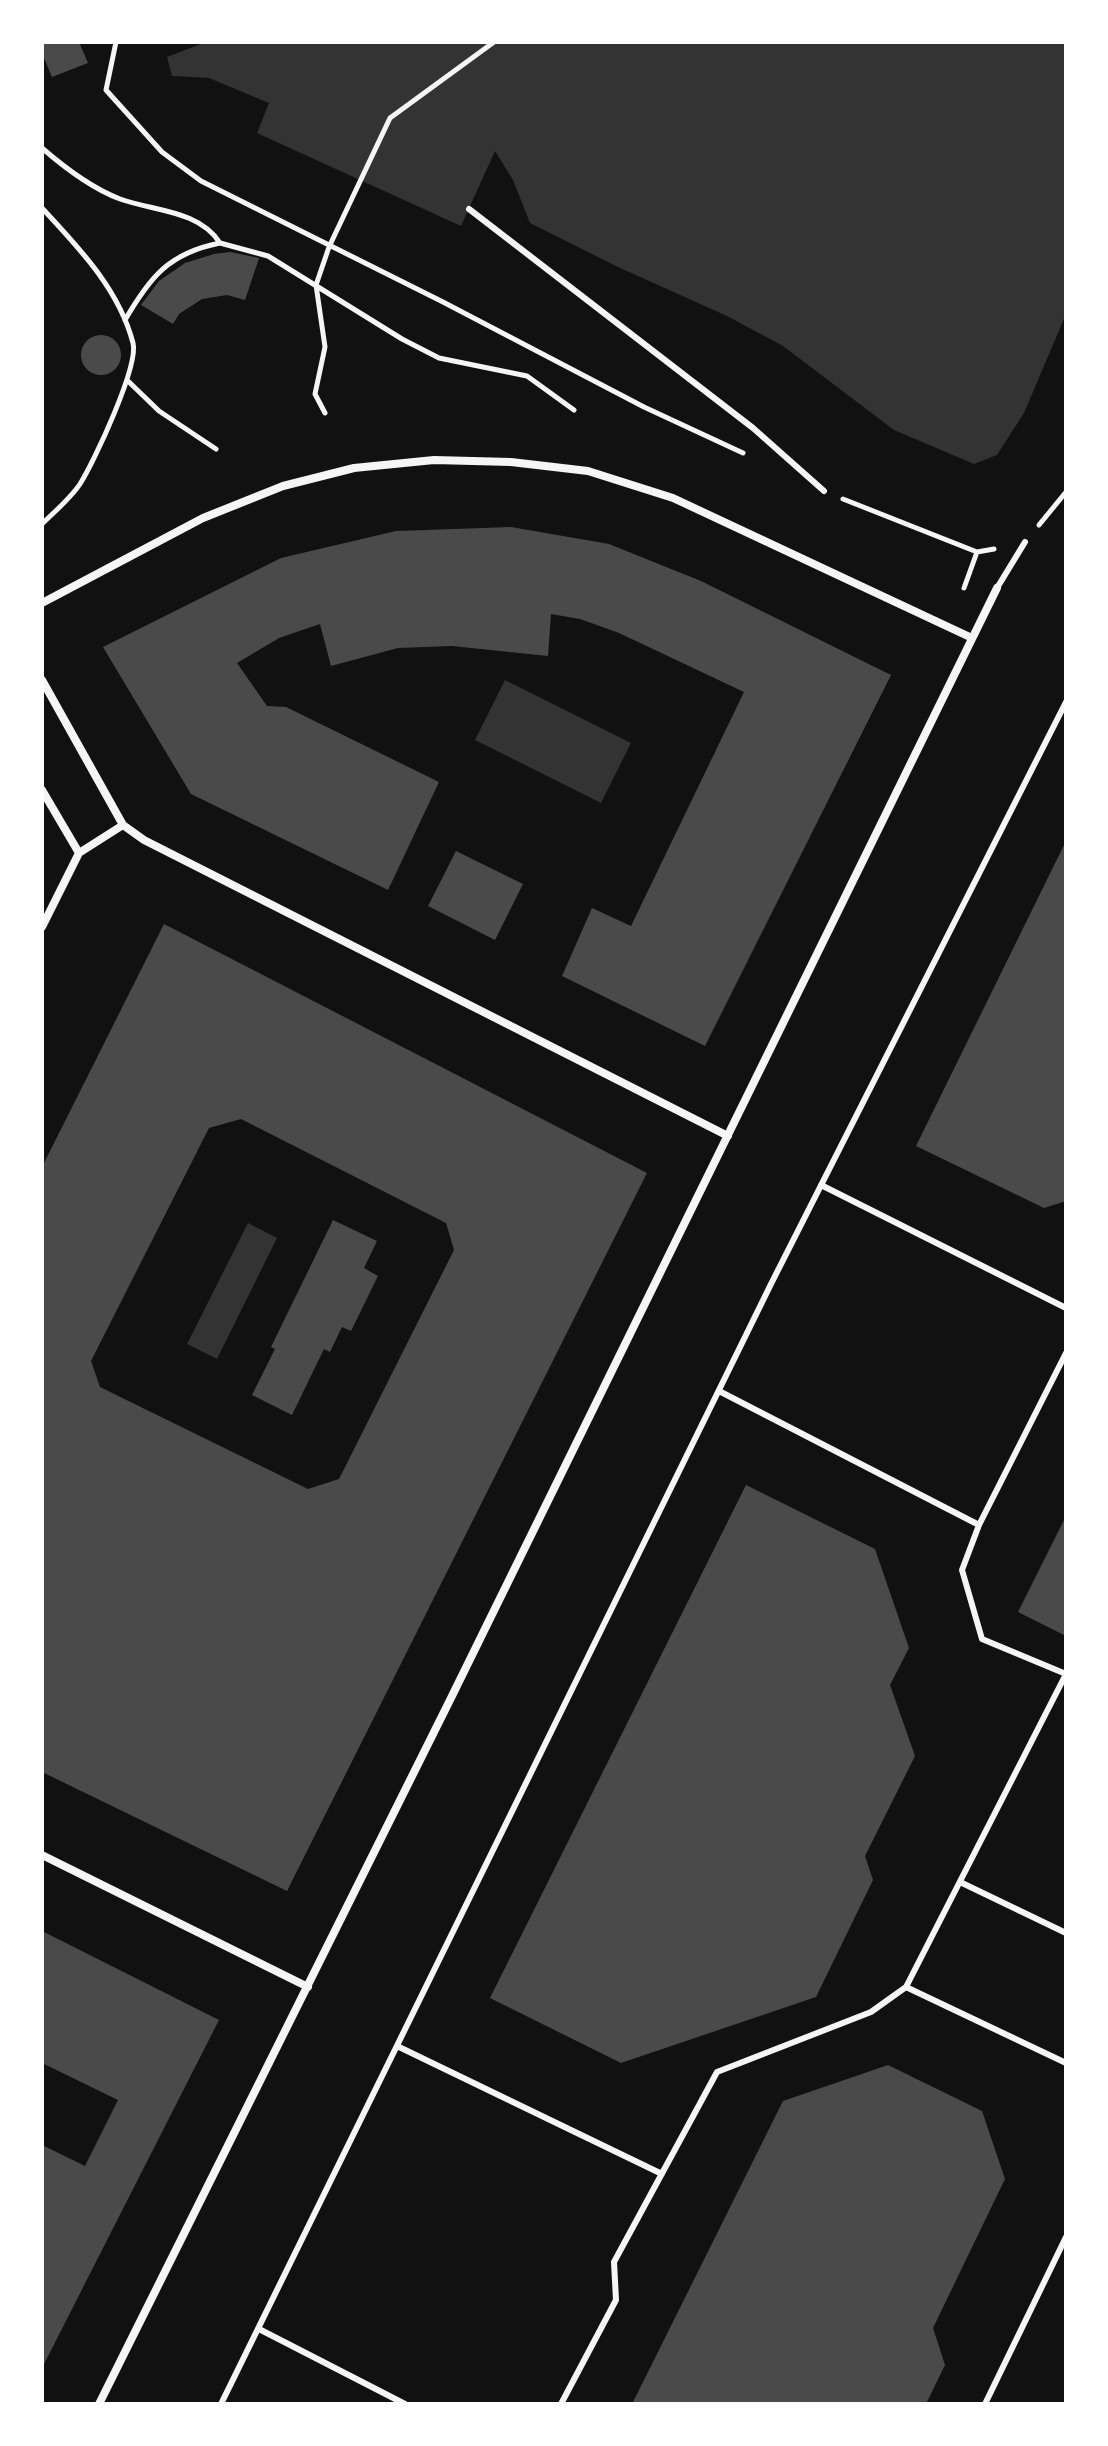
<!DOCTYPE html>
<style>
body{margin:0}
#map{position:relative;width:1108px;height:2446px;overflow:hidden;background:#111;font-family:Ubuntu,sans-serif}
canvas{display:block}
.frame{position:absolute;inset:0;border:44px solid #fff;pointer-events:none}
</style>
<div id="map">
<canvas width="1108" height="2446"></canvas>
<div class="frame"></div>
</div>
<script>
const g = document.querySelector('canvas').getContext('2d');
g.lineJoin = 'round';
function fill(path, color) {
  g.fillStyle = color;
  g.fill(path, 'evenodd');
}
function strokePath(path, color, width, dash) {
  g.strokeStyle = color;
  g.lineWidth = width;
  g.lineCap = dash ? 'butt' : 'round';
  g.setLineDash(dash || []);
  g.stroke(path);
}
fill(new Path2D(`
 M206,42H1066V314L1024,413L997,455L974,464L894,430L783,346L727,316L618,267L530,223L513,180L495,151L461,226L257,133L269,103L209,78L172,76L167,57Z
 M505,680L631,743L601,803L475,740Z
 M248,1223L277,1238L217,1359L187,1344Z`), '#333');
fill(new Path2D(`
 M42,42H79L88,63L52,77L42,53Z
 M230,252L259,258L245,300L227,295L202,299L179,314L173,324L141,305L159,281L185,263L214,254Z
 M81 355a20 20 0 1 1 40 0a20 20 0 1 1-40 0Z
 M511,527L609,544L701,581L891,675L705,1046L562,976L592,908L631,926L744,692L619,633L580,619L551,614L548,656L452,646L398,648L331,666L320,624L279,638L237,663L267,706L286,707L439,782L388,890L191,794L103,647L281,558L396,531Z
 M1066,841V1201L1044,1208L916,1146Z
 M456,851L523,884L495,940L428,906Z
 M164,924L647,1173L287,1891L42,1772V1167ZM241,1119L446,1223L454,1250L339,1479L308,1489L100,1387L91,1361L209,1128Z
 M333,1220L377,1241L364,1268L378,1276L351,1331L342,1327L330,1352L324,1349L292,1415L252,1395L275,1349L271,1347Z
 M746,1485L875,1549L909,1648L890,1685L915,1756L865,1856L873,1880L816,1997L621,2063L490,1998Z
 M1066,1516V1636L1018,1612Z
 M42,1931L219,2020L42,2368V2145L85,2166L118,2100L42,2063Z
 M888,2065L982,2111L1005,2179L933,2328L945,2365L926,2404H632L783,2101Z`), '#4a4a4a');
strokePath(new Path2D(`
 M116,42L106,90L162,152L201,181L443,302L644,407L743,453
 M42,148C65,168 91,188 120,199C153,211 199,210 220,243L268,256L402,339L439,358L527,376L574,410
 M42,208C79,248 119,289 133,343C139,366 94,462 80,484C70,499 54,512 42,524
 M125,320C150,277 169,253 220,243
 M128,381L159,411L216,449
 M325,413L315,394L325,347L316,285L329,247L390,118L494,42
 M843,499L977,552L994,549
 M1039,525L1066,492
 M964,588L977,552`), '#f5f5f5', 5);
strokePath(new Path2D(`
 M469,209L753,428L824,491
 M997,588L1025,542
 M821,1185L1066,1308
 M1066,1353L979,1525L962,1570L982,1639L1066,1674
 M719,1391L979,1525
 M960,1882L1066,1933
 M906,1987L1066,2063
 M397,2046L662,2174
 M259,2329L405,2404
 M221,2404L772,1282L1066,702
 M561,2404L616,2300L614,2262L717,2072L871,2012L906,1987L1066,1674
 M985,2404L1066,2237`), '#f5f5f5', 6);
strokePath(new Path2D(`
 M42,603L203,518L283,486L354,468L434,460L511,462L588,471L673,498L972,638
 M42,680L123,825L144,840L728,1136
 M42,790L79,853
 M42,927L79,853L123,825
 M42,1855L308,1987
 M99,2404L450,1700L997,588`), '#f5f5f5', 8);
</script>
